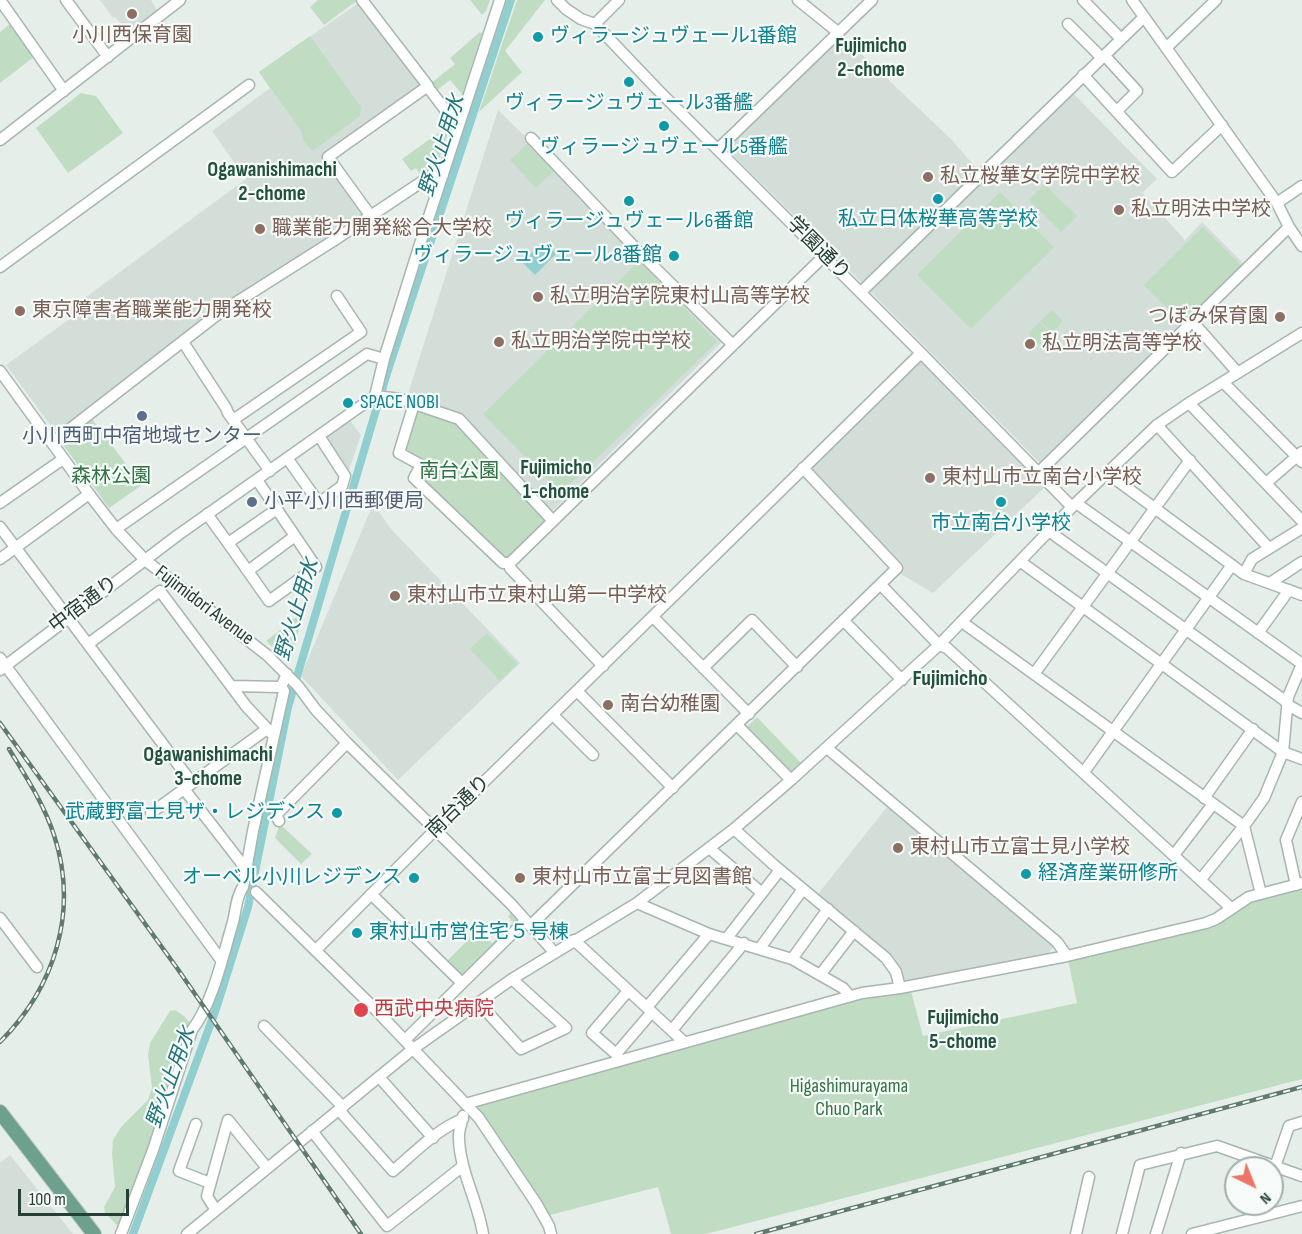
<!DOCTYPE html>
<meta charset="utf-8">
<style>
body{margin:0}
#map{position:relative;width:1302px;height:1234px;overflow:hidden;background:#e6eee9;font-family:"Sofia Sans Condensed",sans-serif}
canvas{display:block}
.north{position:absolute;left:1224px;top:1156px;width:60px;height:60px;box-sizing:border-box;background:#f6faf8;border:2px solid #a2afaa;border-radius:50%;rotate:137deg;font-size:16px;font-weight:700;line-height:24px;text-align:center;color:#253f35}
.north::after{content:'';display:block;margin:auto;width:21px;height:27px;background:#eb7667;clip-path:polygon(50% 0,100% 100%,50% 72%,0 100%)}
.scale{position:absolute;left:18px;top:1189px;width:111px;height:27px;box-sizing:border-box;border:3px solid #253f35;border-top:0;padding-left:8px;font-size:18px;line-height:21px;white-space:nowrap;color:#253f35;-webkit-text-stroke:4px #f6faf8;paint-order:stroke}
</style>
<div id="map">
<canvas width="1302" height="1234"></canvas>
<div class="north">N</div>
<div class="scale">100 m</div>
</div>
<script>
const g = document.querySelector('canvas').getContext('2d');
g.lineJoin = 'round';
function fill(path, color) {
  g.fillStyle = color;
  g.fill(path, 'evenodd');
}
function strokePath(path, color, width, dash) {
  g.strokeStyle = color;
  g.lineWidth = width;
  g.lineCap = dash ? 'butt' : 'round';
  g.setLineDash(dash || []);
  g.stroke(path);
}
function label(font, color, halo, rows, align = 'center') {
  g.font = font + ' "Sofia Sans Condensed","Noto Sans JP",sans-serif';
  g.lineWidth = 4.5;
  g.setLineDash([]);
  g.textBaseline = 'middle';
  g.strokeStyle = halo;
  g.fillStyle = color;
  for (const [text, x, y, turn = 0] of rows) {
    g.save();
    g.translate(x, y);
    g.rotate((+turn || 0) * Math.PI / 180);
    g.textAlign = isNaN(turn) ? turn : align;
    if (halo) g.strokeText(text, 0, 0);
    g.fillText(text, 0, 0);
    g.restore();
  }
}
fill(new Path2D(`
 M100,0H151L157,10L129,33L115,17L113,18Z
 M360,2L422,85L326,157L363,211L362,216L60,430H54L6,365L71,318L67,311L246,179L212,131L270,88L259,72Z
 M841,35L950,138L979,171L864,285L729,151V145Z
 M1071,91L1157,179L1142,193L1185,240L1202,222L1245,265L1041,464L870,291Z
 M498,110L580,190L724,340L552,511L460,413L407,397Z
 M921,357L1046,486L933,593L899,573L904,566L813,470V466Z
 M348,418L361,435L348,473L323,436Z
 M373,504L392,530L520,663L398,780L301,676Z
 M890,803L1054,946L1045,957L909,982L904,979L897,968L877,943L818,894Z
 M10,1155L73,1234H0V1163Z`), '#d4ded8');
fill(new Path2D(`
 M318,0H358L324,25L310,7Z
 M470,0H490L486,11L482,15Z
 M517,0H545L505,51L522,72L479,112Z
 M11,23L34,57L0,83V32Z
 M480,32L482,34L463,92L462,94L450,80L436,91L430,84L455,64L450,58Z
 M310,36L361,107L360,116L314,150H311L303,139L301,131L259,72Z
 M81,93L96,96L123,133L68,173L36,128Z
 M451,124L437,165L421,176L416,168L411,171L402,159Z
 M527,144L554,171L536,188L510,160Z
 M1044,184L1077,216L1061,232L1029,200Z
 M1000,192L1054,247L971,329L917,275Z
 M1203,227L1241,265L1182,323L1144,285Z
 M639,261L717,342L561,493L483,414Z
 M1052,310L1063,321L1052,333L1040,321Z
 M1039,322L1051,333L1039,345L1028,334Z
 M415,409L459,424L547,519L507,558L503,559L418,478L424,464L402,452Z
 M92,419L142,485L109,508L64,446L65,440Z
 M305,610L289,662L266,641Z
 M487,633L518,664L500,681L470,649Z
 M757,717L801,763L790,774L746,728Z
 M280,824L312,854L301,864L275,838Z
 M1302,887V1079L706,1234H671L658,1187L550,1215L478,1111L481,1103L868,994L911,991L923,1036L1077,1003L1068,960L1201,928L1250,899Z
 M516,909L524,918L462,983L443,965L478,930L492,943L513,923L508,916Z
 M175,1010L184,1016L189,1022L163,1110L120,1228L105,1213L104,1207L115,1187L112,1154L113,1140L122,1126L148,1100L152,1088L148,1055L150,1043L170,1011Z`), '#c0ddc4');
fill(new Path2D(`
 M543,242L556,254L535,275L522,262Z`), '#91cecf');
strokePath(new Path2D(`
 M133,1234L216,1009L248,907L288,707L387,373L511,0`), '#91cecf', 8);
const minor = new Path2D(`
 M0,0L64,91
 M66,0L108,57
 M362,0L428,86L328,157L370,215
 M557,0L566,9L581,19L595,24L657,89L921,353L1072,507
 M798,0L839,33
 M1083,0L1121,39
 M1132,0L1277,203L1289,227L1302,246
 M595,24L619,0
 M1068,24L1102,58
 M1166,48L1216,0
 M1105,56L1137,91L1117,111
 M1083,75L1172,172L1222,125
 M427,86L446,111L462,113
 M531,138L640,253L733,345
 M0,140L180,0
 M718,149L872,0
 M1277,203L1302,186
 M0,267L249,85
 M861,292L1144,17
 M1192,321L1238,373
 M183,342L226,408L228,413L270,471
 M0,371L89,494L116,529L145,560L267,655L298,686L316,710L347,743L511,904L554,952
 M1223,382L1302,462
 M375,396L384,359L420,244L500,0
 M375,396L400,399L459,419L553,521
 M1189,403L1302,521
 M414,404L399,453L421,465L414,478L503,563H510L824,256
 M233,420L361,332L337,296
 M1157,425L1268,547
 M52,443L218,314L333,241L435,173L443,175
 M287,458L319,503L342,486L345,476L319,436
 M1039,472L1289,227
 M1107,473L1244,574L1302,595
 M257,480L316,567L269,601L228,543L277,509
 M1266,483L1302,452
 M0,503L63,459
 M1076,503L1302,664
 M207,514L228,543
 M0,527L192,783
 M116,529L367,354L384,359
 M1050,532L1284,700L1288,705L1302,713
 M0,559L89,494
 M1021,562L1283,752L1302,759
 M510,563V568L603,666
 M248,571L295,536
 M1244,574L1252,559L1302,528
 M1270,583L1302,562
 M881,585L939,645L947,648L1231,908
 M653,617L749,714
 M844,621L902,680
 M962,622L1244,826L1261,894
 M1258,633L1289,590
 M88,644L160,591L246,706L274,736
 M0,658L221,960
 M703,668L752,620L797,667
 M0,670L178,535L375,396
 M1034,674L1190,460
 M231,686L281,687
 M577,691L673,788
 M553,715L593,755
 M737,725L791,780
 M827,748L1057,942L1067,956
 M1084,772L1232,565
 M184,789L246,869
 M1204,798L1253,729
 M151,813L267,729
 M279,821L276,815L347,743
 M734,829L774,865L886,958L896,972L900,988
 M709,848L762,893
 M1174,855L1213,804
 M1201,879L1244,826L1264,798L1283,752L1288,697L1302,664
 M1296,885L1286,840L1302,802
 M256,892L372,1006L479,1118L536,1203L549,1226L551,1234
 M371,894L462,983
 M637,903L709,934L792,959L843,988L850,996
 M0,918L37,967
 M530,926L897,568L803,468
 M727,938L780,870
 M574,940L684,1042
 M760,948L803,889
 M316,950L435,830L921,353
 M792,959L828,909
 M820,975L854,931
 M478,1002L521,1049L566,1028L512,979
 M647,1007L709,934
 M264,1026L343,1107
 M672,1030L744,943
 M405,1040L525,921
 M616,1054L652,1012
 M619,1060L616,1054L592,1033L628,991
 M379,1077L433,1138
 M465,1104L862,993L900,988L1067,956L1206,923L1216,919L1249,897L1302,883
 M339,1110L393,1171C414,1153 437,1129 463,1119
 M463,1116C462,1123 458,1131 459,1139C460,1171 478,1202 483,1234
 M196,1124L179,1171L210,1183
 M312,1131L387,1226L463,1166
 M1275,1167L1289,1126L1302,1122
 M215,1209L207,1196L228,1120L267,1168
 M121,1234L153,1150L192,1030C213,1003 223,955 233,922C236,910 236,897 243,887L253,831L284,691L281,687L287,674
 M187,1234L413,1049L512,979L637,903L734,829L791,780L939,645L1076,503L1157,425L1189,403L1302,333
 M1076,1234L1089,1177
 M1122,1234L1140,1165L1217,1146L1302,1176
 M1156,1234L1181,1153
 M1192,1234L1302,1206`);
const major = new Path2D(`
 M0,1112L94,1234`);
strokePath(minor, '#a8b6af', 13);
strokePath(major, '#c2c9c6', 16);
strokePath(minor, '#fff', 10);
strokePath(major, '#6da18d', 14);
const rail = new Path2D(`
 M0,723L177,968L361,1234
 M0,1042C55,987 79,911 54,835C44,804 26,777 9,749
 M756,1234L1302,1087`);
strokePath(rail, '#607a70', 4.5);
strokePath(rail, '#f6faf8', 2, [7]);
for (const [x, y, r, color] of [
 [132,14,6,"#8d6e63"],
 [538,37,6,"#0f9aa8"],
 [629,82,6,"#0f9aa8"],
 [664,126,6,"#0f9aa8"],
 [928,177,6,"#8d6e63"],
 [938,199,6,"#0f9aa8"],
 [629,201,6,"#0f9aa8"],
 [1119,210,6,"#8d6e63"],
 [260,229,6,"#8d6e63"],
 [674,256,6,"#0f9aa8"],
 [538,297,6,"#8d6e63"],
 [20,311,6,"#8d6e63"],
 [1280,317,6,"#8d6e63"],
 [499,342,6,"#8d6e63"],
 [1030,344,6,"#8d6e63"],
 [348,403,6,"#0f9aa8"],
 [142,416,6,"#5c6f8a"],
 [930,478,6,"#8d6e63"],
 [252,502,6,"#5c6f8a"],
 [1001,502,6,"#0f9aa8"],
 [395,596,6,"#8d6e63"],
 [608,705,6,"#8d6e63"],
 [337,813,6,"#0f9aa8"],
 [898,848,6,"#8d6e63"],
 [1026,874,6,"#0f9aa8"],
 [414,878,6,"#0f9aa8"],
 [520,878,6,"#8d6e63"],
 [357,933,6,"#0f9aa8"],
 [361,1010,8,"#e0444e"]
]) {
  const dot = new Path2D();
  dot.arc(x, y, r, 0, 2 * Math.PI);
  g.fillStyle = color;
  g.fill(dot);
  strokePath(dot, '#f6faf8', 2);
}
label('20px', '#785e54', '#f6faf8', [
 ["小川西保育園",132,36,"center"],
 ["私立桜華女学院中学校",940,177],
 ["私立明法中学校",1131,210],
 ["職業能力開発総合大学校",272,229],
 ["私立明治学院東村山高等学校",550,297],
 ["東京障害者職業能力開発校",32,311],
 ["つぼみ保育園",1268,317,"right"],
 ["私立明治学院中学校",511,342],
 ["私立明法高等学校",1042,344],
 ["東村山市立南台小学校",942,478],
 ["東村山市立東村山第一中学校",407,596],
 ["南台幼稚園",620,705],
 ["東村山市立富士見小学校",910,848],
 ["東村山市立富士見図書館",532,878]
], 'left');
label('20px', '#0d838f', '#f6faf8', [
 ["ヴィラージュヴェール1番館",550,37,"left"],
 ["ヴィラージュヴェール3番艦",629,104],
 ["ヴィラージュヴェール5番艦",664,148],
 ["私立日体桜華高等学校",938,220],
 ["ヴィラージュヴェール6番館",629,222],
 ["ヴィラージュヴェール8番館",662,256,"right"],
 ["SPACE NOBI",360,403,"left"],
 ["市立南台小学校",1001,524],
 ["武蔵野富士見ザ・レジデンス",325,813,"right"],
 ["経済産業研修所",1038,874,"left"],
 ["オーベル小川レジデンス",402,878,"right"],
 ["東村山市営住宅５号棟",369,933,"left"]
]);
label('20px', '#253f35', '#f6faf8', [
 ["学園通り",818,249,45],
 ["中宿通り",84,605,-37],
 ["Fujimidori Avenue",204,606,37],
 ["南台通り",459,807,-44]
]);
label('20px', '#4e5e75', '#f6faf8', [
 ["小川西町中宿地域センター",142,437],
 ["小平小川西郵便局",264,502,"left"]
]);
label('20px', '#317443', '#f6faf8', [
 ["南台公園",459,472],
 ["森林公園",111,477],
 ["Higashimurayama",849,1087],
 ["Chuo Park",849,1110]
]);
label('20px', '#be3a42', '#f6faf8', [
 ["西武中央病院",374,1010]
], 'left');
label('bold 21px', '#22513f', '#f6faf8', [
 ["Fujimicho",871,47],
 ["2-chome",871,71],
 ["Ogawanishimachi",272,171],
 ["2-chome",272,195],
 ["Fujimicho",556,469],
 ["1-chome",556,493],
 ["Ogawanishimachi",208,756],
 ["3-chome",208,780],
 ["Fujimicho",963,1019],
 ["5-chome",963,1043]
]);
label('italic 21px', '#227579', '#f6faf8', [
 ["野火止用水",443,146,-72],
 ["野火止用水",298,610,-73],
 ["野火止用水",172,1078,-70]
]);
label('bold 22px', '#22513f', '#f6faf8', [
 ["Fujimicho",950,679]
]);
</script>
